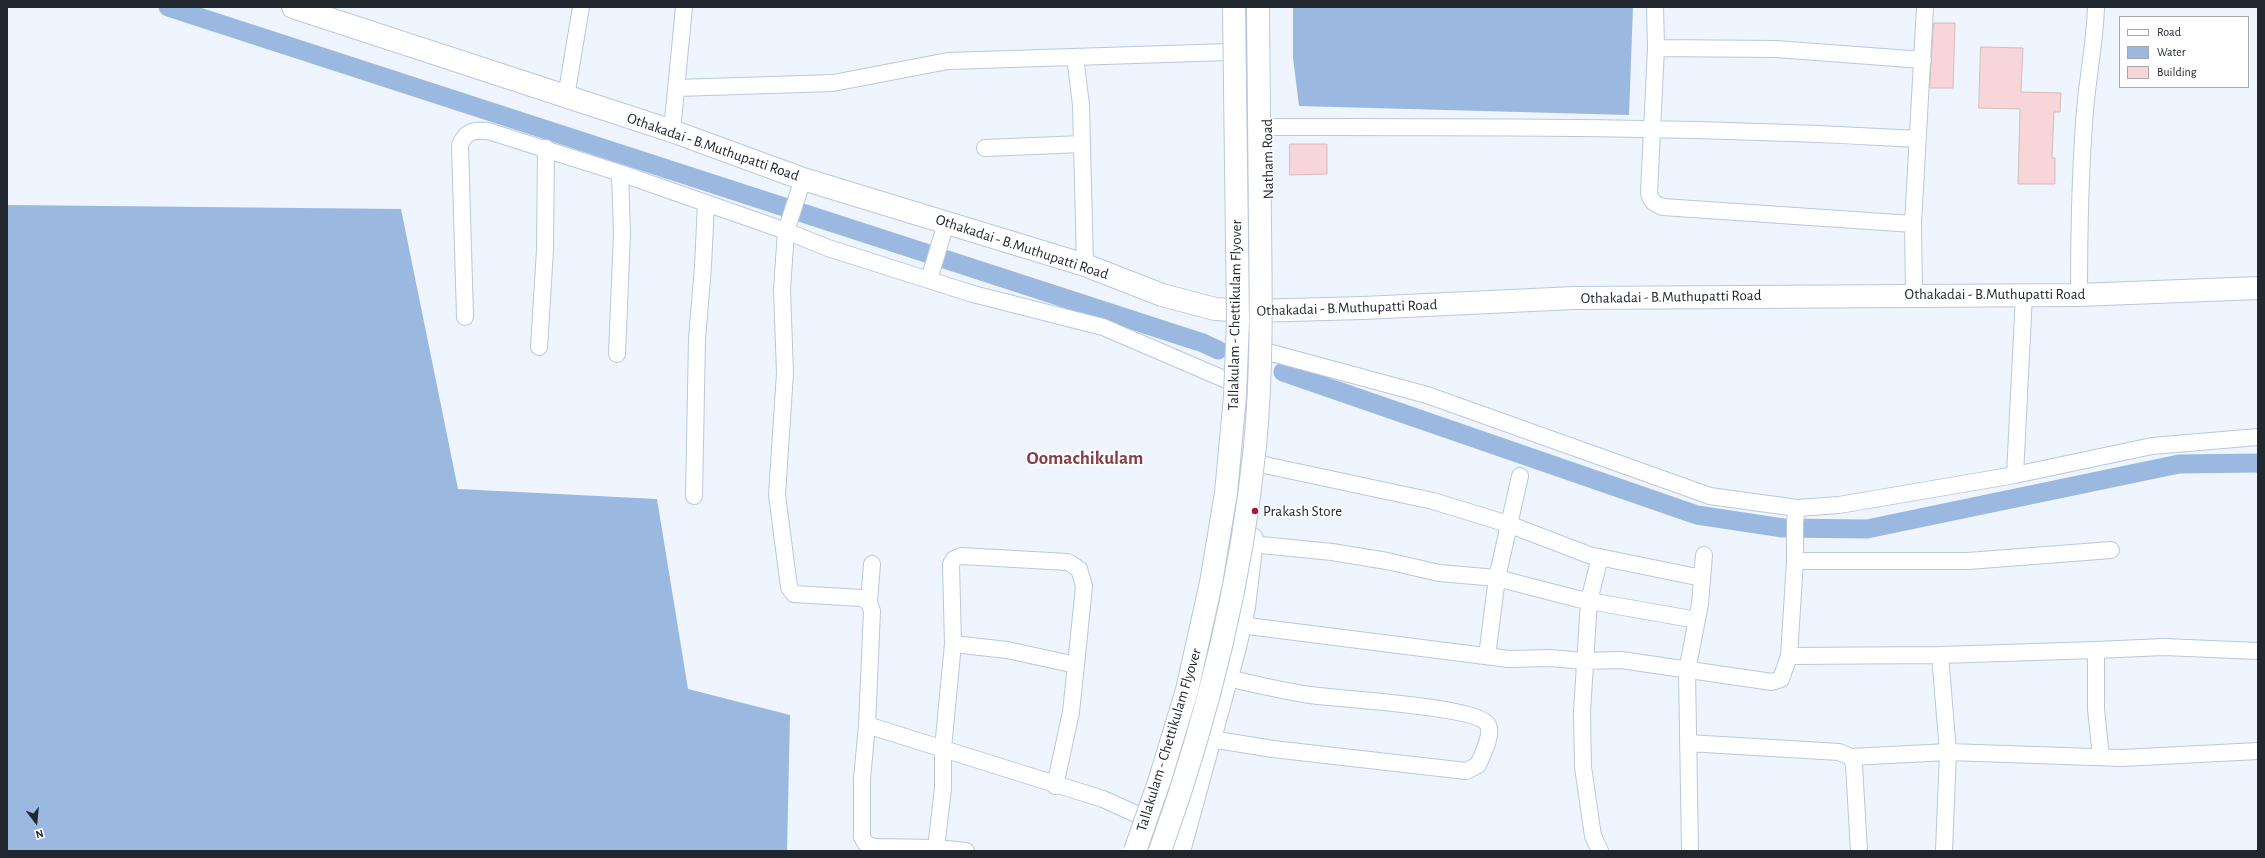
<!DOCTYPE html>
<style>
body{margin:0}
#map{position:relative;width:2265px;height:858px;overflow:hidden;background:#eef5fe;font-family:"Alegreya Sans",sans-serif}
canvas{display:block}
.frame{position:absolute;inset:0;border:8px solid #21272f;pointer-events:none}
.legend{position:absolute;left:2119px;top:16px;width:130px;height:72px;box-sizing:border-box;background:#fff;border:1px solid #a6a9ac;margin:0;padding:5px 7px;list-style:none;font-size:12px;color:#21272f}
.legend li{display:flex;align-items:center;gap:8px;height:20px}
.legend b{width:20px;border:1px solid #a6a9ac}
.north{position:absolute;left:16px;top:802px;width:40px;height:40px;-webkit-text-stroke:3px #fff;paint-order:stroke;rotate:164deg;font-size:11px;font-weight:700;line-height:16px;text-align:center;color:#21272f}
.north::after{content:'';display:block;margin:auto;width:14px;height:18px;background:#21272f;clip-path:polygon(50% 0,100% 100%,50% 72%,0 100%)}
</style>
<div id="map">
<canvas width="2265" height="858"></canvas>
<div class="frame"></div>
<ul class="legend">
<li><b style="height:5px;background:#fff"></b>Road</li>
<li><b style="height:11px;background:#9ab8e0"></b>Water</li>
<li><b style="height:11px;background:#f8d5d6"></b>Building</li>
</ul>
<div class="north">N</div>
</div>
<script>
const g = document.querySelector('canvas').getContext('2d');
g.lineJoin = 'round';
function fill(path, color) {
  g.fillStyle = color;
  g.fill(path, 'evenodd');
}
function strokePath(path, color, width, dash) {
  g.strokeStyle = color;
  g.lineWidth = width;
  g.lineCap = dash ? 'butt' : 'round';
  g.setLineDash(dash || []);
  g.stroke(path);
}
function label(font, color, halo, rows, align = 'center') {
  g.font = font + ' "Alegreya Sans",sans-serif';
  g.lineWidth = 3;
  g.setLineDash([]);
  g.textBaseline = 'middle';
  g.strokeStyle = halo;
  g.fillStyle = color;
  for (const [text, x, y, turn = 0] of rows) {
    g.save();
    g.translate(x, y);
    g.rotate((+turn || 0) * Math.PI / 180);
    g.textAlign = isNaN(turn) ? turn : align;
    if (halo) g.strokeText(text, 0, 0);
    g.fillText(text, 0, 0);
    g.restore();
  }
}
fill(new Path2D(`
 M1293,7H1633L1629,115L1299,106L1293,58Z
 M7,205L401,209L458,489L657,499L688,689L790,715L787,851H7Z`), '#9ab8e0');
strokePath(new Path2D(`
 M168,7L1203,343L1218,350
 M1283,372L1697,515L1783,528L1867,529L2179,464L2258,463`), '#9ab8e0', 19);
const building = new Path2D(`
 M1934,23H1955L1953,88H1930Z
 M1981,47L2023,48L2021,92L2061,93L2060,112H2054L2052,158H2055V184H2018L2020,109L1979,108Z
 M1290,144H1327V174L1290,175Z`);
fill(building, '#f8d5d6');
strokePath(building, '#d8babb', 1);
const street = new Path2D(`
 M1655,7L1656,48L1649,193C1651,202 1655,204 1663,207L1913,224
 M1656,48L1776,49L1923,60
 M1075,57L1081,105L1085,265
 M677,88L833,83L948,61L1229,52
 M566,97L581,7
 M1267,127C1484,127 1702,126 1918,139
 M672,131L684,7
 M985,148L1082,144
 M803,179L786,231L782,289L785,373L777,495L789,587L794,594L861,598L869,602L872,611L867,725L1103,799L1143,817
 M929,280L946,223
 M1914,295L1913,224L1925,7
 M2079,295C2079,233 2080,171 2085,110C2088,75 2095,42 2096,7
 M465,317L460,145C466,131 473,130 488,131L620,173L786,231L828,248L973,294L1103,327L1231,382
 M539,347L545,250L546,148
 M1268,352L1427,395L1710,496L1797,508L1839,505L2015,475L2152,446L2258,437
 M617,354L622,233L620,173
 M1260,464L1433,501L1508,524L1589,555L1702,578
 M2015,475L2024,295
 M694,496L697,339L703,266L706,203
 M1797,508L1795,522V561H1968L2111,550
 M1251,544L1332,552L1387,561L1439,573L1497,578L1578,599L1697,620
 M1600,557L1589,601L1582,712L1583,767L1593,836L1600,851
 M869,602L872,564
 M1240,625L1509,659L1550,658L1584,661L1621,660L1772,682L1781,679L1789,656L1795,561
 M953,644L951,564L954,559L961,556L1068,562L1079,569L1084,586L1076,665
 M1487,656L1497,578L1520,476
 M1789,656L1940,655L2096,650
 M867,725L862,779V837L866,844L875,847L936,848L966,851
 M1211,739L1273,749L1466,771L1478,765C1482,755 1493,735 1488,725C1478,706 1337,699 1310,695C1282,691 1254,684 1227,678
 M1688,743L1839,752L1851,757L1854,765L1859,851
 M1851,757L1948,752L1940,655
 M2101,757L2096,709V650L2164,647L2258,651
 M936,848L943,788V748L953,644L1007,650L1076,665L1071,712L1055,786
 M1690,851L1687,671L1700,604L1704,555
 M1944,851L1948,752L2122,758L2258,751`);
const secondary = new Path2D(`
 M293,7L672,131L803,179L1085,265L1162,295L1215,309L1252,311L1363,308L1574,298L2079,295L2258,288
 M1179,851L1235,647L1244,607L1252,539`);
strokePath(street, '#b8c8dd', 18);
strokePath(secondary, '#b8c8dd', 24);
strokePath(street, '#fff', 16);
strokePath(secondary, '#fff', 22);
const highwayBridge = new Path2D(`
 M1135,851L1160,779L1187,690L1211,583L1226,493L1235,396L1238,321L1234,7
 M1160,851C1207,720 1241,584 1255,446C1262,373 1261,300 1260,226C1260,153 1259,80 1258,7`);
strokePath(highwayBridge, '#b8c8dd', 24, []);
strokePath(highwayBridge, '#fff', 22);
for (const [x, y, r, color] of [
 [1255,511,4,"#ac1639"]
]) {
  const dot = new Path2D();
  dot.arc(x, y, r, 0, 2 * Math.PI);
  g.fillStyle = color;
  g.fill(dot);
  strokePath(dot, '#fff', 1.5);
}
label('15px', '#21272f', '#fff', [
 ["Othakadai - B.Muthupatti Road",713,147,19],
 ["Natham Road",1268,159,-91],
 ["Othakadai - B.Muthupatti Road",1022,247,18],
 ["Othakadai - B.Muthupatti Road",1995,294],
 ["Othakadai - B.Muthupatti Road",1671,297,-1],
 ["Othakadai - B.Muthupatti Road",1347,308,-2],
 ["Tallakulam - Chettikulam Flyover",1235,315,-89],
 ["Tallakulam - Chettikulam Flyover",1169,740,-73]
]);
label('15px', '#21272f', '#fff', [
 ["Prakash Store",1263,511]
], 'left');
label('bold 19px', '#863d44', '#fff', [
 ["Oomachikulam",1085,458]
]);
</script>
